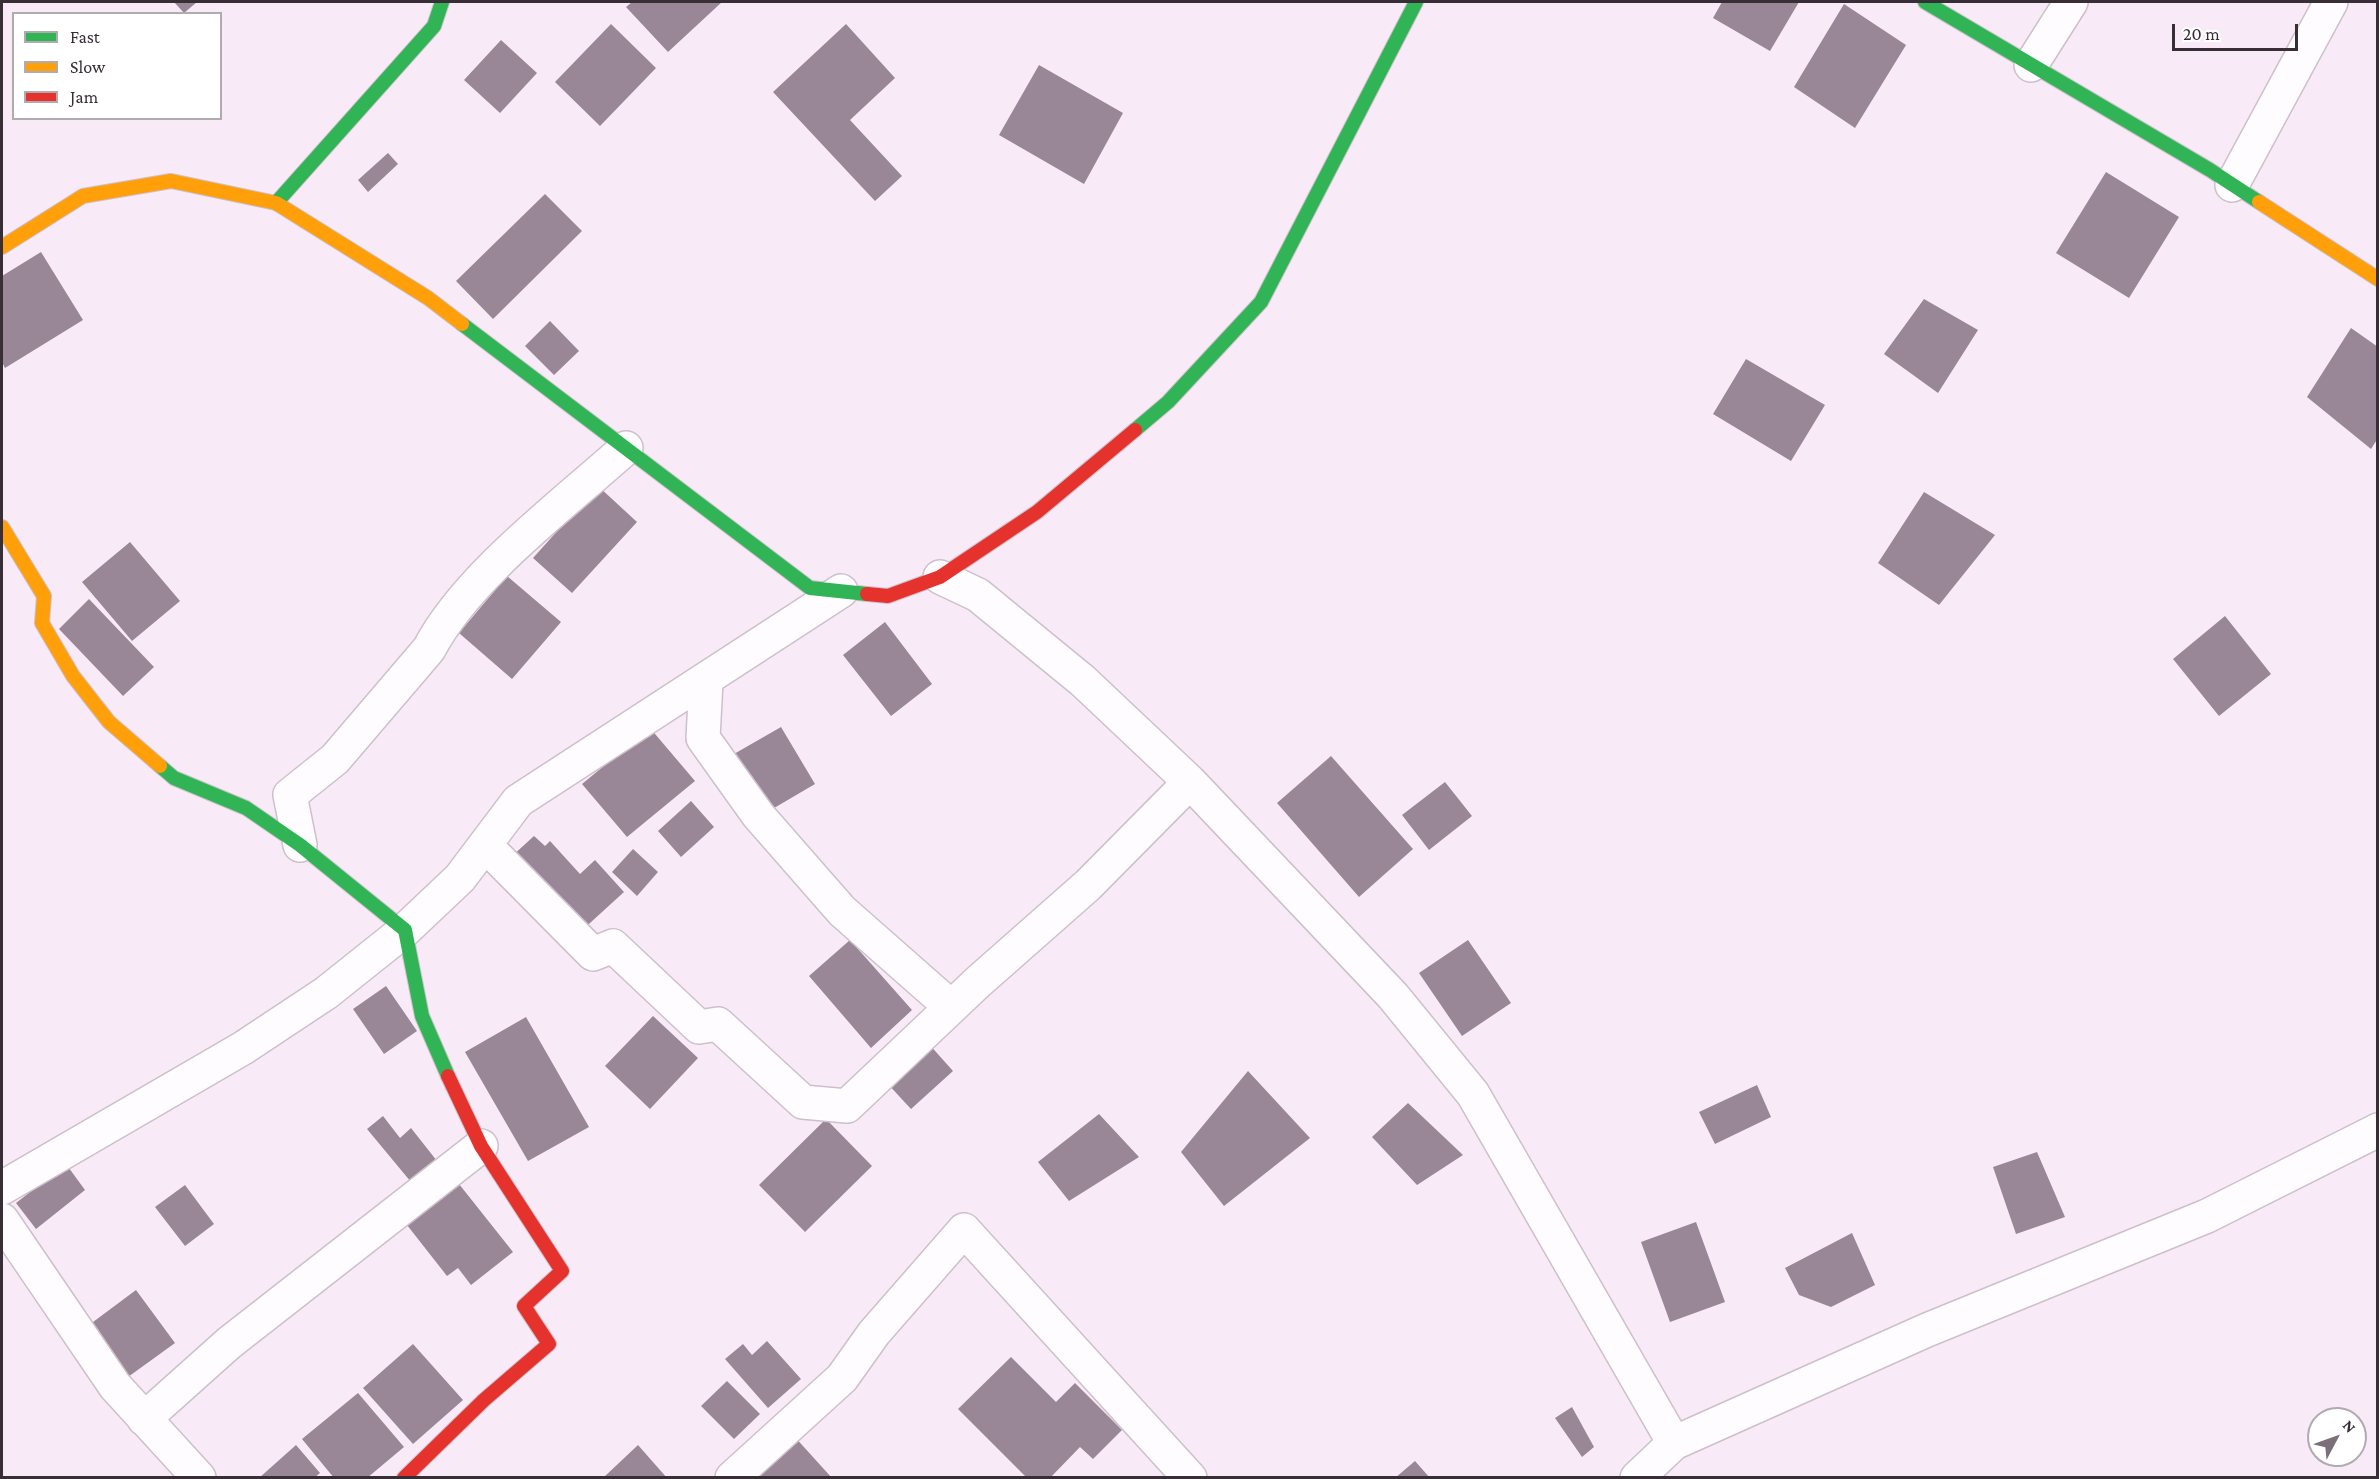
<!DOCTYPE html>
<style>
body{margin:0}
#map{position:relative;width:2379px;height:1479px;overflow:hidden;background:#f8eaf6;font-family:"Crimson Pro",serif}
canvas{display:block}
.frame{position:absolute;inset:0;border:3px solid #382e36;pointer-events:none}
.legend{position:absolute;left:12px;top:12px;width:210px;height:108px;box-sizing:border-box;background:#fff;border:2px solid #afabaf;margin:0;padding:8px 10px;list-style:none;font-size:18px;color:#382e36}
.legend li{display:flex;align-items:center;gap:12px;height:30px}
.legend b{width:30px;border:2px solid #afabaf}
.north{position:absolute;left:2307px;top:1407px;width:60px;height:60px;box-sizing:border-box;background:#fff;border:2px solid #afabaf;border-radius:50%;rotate:49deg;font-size:16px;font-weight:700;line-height:24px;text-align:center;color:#382e36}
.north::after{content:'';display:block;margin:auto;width:21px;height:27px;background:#7b7079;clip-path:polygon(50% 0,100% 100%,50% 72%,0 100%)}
.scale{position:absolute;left:2172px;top:24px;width:126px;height:27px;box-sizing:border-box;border:3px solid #382e36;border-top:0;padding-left:8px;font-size:18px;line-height:21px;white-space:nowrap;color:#382e36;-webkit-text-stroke:4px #fff;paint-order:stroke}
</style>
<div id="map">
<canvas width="2379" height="1479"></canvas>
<div class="frame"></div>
<ul class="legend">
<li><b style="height:8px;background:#30b455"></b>Fast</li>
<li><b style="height:8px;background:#ff9f0a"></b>Slow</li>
<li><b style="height:8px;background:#e5322d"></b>Jam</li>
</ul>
<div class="north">N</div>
<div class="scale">20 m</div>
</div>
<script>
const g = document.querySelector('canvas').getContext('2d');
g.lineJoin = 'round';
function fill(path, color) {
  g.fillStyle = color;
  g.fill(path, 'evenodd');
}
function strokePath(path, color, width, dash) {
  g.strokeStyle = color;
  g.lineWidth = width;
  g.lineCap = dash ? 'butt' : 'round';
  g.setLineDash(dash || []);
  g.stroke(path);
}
fill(new Path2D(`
 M174,2H197L184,13Z
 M632,2H722L668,52L626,7Z
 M1722,2H1799L1770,51L1713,18Z
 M1844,4L1906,45L1855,128L1794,87Z
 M611,24L656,68L600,126L555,82Z
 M846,24L895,78L850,120L902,176L875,201L773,92Z
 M501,40L537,73L500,113L464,80Z
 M1039,65L1123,113L1084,184L999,135Z
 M388,153L398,164L368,192L358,180Z
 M2106,172L2179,217L2129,298L2056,253Z
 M545,194L582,231L493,319L456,281Z
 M41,252L83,320L5,368L2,362V276Z
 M1924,299L1978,330L1938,393L1884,354Z
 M550,321L579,351L554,375L525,346Z
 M2351,328L2378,347V438L2371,449L2307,397Z
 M1746,359L1825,405L1791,461L1713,414Z
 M598,486L637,522L572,593L533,558Z
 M1924,492L1995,535L1939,605L1878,563Z
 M130,542L180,601L132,641L82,582Z
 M507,576L561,622L512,679L459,633Z
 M89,599L154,667L123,696L59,629Z
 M2225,616L2271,674L2219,716L2173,659Z
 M885,622L932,684L891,716L843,655Z
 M781,727L815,784L769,811L734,754Z
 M650,728L695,781L627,837L582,784Z
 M1331,756L1413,849L1359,897L1277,803Z
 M1445,782L1472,816L1429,850L1402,815Z
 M691,801L714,827L681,857L658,831Z
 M534,836L545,846L550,841L580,874L595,860L624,892L579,933L511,857Z
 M633,849L658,872L637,896L612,872Z
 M850,940L912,1010L871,1048L809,976Z
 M1468,940L1511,1003L1462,1036L1419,973Z
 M386,986L417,1031L384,1054L353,1009Z
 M653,1016L698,1058L650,1109L605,1066Z
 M526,1017L589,1127L528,1161L465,1052Z
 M928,1043L953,1071L911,1109L886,1082Z
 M1248,1071L1310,1138L1224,1206L1181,1152Z
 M1757,1085L1771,1117L1715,1144L1699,1112Z
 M1408,1103L1463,1155L1417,1185L1372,1137Z
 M1099,1114L1139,1157L1069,1201L1038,1162Z
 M383,1116L400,1138L411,1128L437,1161L411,1182L367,1129Z
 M826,1119L872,1166L805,1232L759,1185Z
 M2037,1152L2065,1217L2016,1234L1993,1167Z
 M66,1164L85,1190L36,1229L16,1203Z
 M459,1184L513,1252L471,1285L458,1268L447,1276L407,1225Z
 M185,1185L214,1224L185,1246L155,1207Z
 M1696,1222L1725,1302L1670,1322L1641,1242Z
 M1852,1233L1875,1285L1831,1307L1799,1295L1785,1268Z
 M136,1290L175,1343L128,1377L89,1325Z
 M767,1341L801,1379L768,1408L725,1359L743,1344L752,1355Z
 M413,1344L463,1400L413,1444L363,1388Z
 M1011,1357L1056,1402L1075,1383L1122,1430L1093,1459L1080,1447L1050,1478H1027L958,1409Z
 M727,1381L760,1414L734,1439L701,1406Z
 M358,1393L404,1447L367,1478H334L302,1439Z
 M1572,1407L1594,1447L1582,1457L1555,1418Z
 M793,1435L832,1478H759L754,1472Z
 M296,1445L320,1473L314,1478H259Z
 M638,1445L667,1478H603Z
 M1415,1461L1430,1478H1395Z`), '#998797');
const street = new Path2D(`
 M2031,65L2071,2
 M2232,185L2331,2
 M940,577L978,595L1083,681L1190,782L1393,996L1473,1094L1674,1443
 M706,681L703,738L758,815L842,911L951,1007
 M300,845L290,795L335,759L429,649C467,576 564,504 626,448
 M485,845L593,954L613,946L699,1027L718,1024L803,1102L847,1106L978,982L1088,885L1190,782
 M2,1188L243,1048L326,993L405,930L460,878L518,801L841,591
 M2,1220L115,1386L199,1478
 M144,1419L229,1343L481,1146
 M732,1478L842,1378L874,1333L964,1230L1190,1478
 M1637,1478L1674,1443L1927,1330L2207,1216L2378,1130`);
const fast = new Path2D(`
 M1925,2L2210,170L2259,202
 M276,203L434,26L442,2
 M462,324L810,588L867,594
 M1135,430L1168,402L1261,302L1416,2
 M160,766L174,778L246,808L300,845L405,930L422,1016L448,1076`);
const slow = new Path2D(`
 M2259,202L2378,279
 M2,247L83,196L171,181L276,203L428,298L462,324
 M2,527L44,596L42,623L73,676L109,722L160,766`);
const jam = new Path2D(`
 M867,594L888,596L940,577L1037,512L1135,430
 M404,1478L484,1400L549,1344L524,1306L562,1271L481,1146L448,1076`);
strokePath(street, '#ccc1cb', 36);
strokePath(fast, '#ccc1cb', 16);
strokePath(slow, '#ccc1cb', 16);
strokePath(jam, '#ccc1cb', 16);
strokePath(street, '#fefcfe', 33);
strokePath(fast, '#30b455', 14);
strokePath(slow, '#ff9f0a', 14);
strokePath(jam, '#e5322d', 14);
</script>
